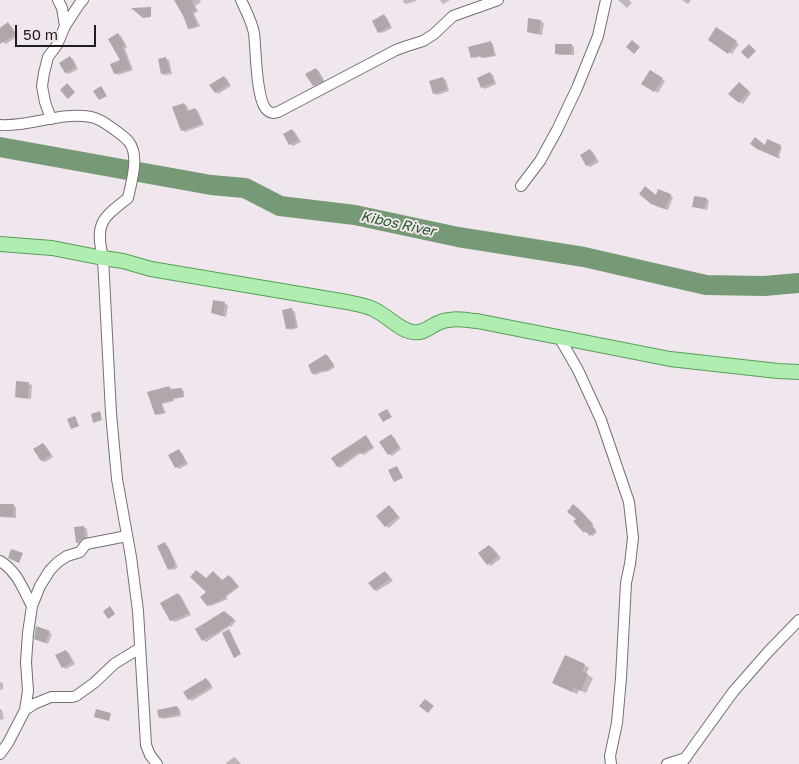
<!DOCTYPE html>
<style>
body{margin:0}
#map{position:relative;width:799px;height:764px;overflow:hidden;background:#f0e6ed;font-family:"Golos Text",sans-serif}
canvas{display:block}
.scale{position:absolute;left:15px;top:25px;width:81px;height:22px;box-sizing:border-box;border:2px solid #201d1f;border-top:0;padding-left:6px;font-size:15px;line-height:18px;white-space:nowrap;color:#201d1f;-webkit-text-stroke:4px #f0e6ed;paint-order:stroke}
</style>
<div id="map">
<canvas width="799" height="764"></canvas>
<div class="scale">50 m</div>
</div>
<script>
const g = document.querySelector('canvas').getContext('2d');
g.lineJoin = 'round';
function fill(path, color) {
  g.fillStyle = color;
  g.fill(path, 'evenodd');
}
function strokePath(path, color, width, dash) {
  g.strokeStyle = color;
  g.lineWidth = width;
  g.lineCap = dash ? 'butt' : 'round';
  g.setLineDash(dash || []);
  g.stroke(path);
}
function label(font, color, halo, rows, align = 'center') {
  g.font = font + ' "Golos Text",sans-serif';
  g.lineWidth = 4;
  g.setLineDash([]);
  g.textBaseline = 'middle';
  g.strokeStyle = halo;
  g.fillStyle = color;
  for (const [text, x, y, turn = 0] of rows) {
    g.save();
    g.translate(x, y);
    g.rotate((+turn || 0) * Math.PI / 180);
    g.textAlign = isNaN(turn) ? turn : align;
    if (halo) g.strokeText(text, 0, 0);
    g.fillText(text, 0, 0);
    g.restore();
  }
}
fill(new Path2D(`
 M175,0H200L201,2L195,6L198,11L194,14L200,26L192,29L189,28Z
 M403,0H416V1L406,4L403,2Z
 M440,0H450L443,4Z
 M618,0H629L632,3L627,8Z
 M682,0H691L688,4Z
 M384,16L387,18L392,28L382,33L379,32Z
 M541,21L544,23L542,35L531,33L528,32Z
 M8,24L11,26L18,36L6,44L3,42L0,37V29Z
 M716,29L739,44L732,54L709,40Z
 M118,35L121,36L127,47L125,49L133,70L118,75L115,73L122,60Z
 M491,43L493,44L496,56L484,58L482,56L475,58L472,57Z
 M571,45L574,47V55H559L556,53Z
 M70,58L73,59L78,69L69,74L66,73Z
 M166,59L169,60L172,74L165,75L162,74Z
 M316,69L319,71L325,82L317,87L314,85Z
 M650,72L665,81L658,93L643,84Z
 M490,73L493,75L496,84L485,89L482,87Z
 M224,77L227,79L231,86L218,94L216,92Z
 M443,78L446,80L449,91L437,95L434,93Z
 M742,85L751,93L743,104L740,102Z
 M184,104L187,106L189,112L195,109L198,111L204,125L185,132L182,130Z
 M292,130L295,132L301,142L293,146L290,144Z
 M766,146H780L782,147L779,156L781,159L761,150Z
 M590,150L593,152L599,162L590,167L587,165Z
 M670,195L673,197L668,210L656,206V196Z
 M706,199L709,201L707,210L693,206Z
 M225,304L228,305L226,317L212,313Z
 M292,310L295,312L298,328L290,330L287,328Z
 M326,355L328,356L335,367L327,372L325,371L315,375L313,373Z
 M29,384L32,385L31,399L19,398L16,397Z
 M169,387L171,388V391L182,390L184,391V397L174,399V401L162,404L166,413L158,415L156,414L149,392Z
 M391,436L394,437L401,449L392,456L389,454Z
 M366,437L368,438L374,448L364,455L361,453L340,468L338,466Z
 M43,444L46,446L53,457L45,462L42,461Z
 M179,451L182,453L188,464L179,469L176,467Z
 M0,505L13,506L16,507V518L0,517Z
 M389,506L392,508L400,518L389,528L386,526Z
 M576,507L582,512L594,526L593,527L597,532L593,536L588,532L587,533L585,532L578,519Z
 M84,527L87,529L88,539L80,544L77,542Z
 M165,544L168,546L177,565H176L178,568L172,570L169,569Z
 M490,546L493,548L501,558L491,566L488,564Z
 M213,572L223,581L229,576L232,578L239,587L226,597L228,599L211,606L208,605V592L206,579Z
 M385,573L388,574L393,581L377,591L374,590Z
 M178,594L181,596L191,615L175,622L171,620Z
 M227,614L236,621L231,627L230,626L206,642L203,640Z
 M49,632L52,634L48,644L39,640Z
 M66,651L69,653L75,664L66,669L63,667Z
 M584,665L589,668L586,674L593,678L586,693L579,690L577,694L559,686Z
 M206,680L209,681L213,688L192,701L189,699Z
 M0,682L3,683V690L0,689Z
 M177,707L180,709L181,716L163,719L160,717Z
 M0,709L2,710L4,719L0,720Z
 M234,757L237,759L241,764H227L226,763Z`), '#0003');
strokePath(new Path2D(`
 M0,147L211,185L245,188L280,206L355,215L458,237L584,257L706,285L764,286L799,283`), '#769a75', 20);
fill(new Path2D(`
 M174,0H191L196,10L192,12L197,25L188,29L184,17Z
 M151,7V17L143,18L131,8Z
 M384,14L390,26L378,33L372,21Z
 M528,18L541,20L539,34L527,32Z
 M8,22L16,34L0,44V28Z
 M716,27L737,41L728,54L708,40Z
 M118,33L125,45L122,47L131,69L114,74L110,64L120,60L108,39Z
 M632,40L640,47L634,54L626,47Z
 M491,41L494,55L481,58L480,55L471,58L468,47Z
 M555,44H572L571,54H555Z
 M749,44L756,51L748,59L741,52Z
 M70,56L76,67L65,73L59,63Z
 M166,57L170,72L161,74L158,59Z
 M316,68L323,81L313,86L305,74Z
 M650,70L663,78L654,92L641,84Z
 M490,72L494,82L481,88L477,78Z
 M224,76L229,84L215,93L209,85Z
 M443,77L447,89L433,94L429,81Z
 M739,82L749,91L739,103L728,94Z
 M67,83L75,92L68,99L60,90Z
 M101,86L107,96L99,100L93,91Z
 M184,103L187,111L195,108L202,123L181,131L172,107Z
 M292,129L298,140L289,145L283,134Z
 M755,137L765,145L767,139L781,145L777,154L779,156L778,158L757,149L750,144Z
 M590,149L596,160L586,166L580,155Z
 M645,186L656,195L658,189L671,194L665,209L651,204L639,194Z
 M694,196L707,198L704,209L692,207Z
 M213,300L225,302L223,316L211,313Z
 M292,308L296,327L286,329L282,310Z
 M326,354L334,365L324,372L323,370L312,374L308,365Z
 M16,381L29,382L28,398L15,397Z
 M169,386L170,389L182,388L183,397L172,398L173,400L161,403L164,412L155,415L147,392Z
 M387,409L392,417L383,422L378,414Z
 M100,411L102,420L93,423L91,414Z
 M75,416L79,426L71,429L67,419Z
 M391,434L399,447L388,455L379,442Z
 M366,435L373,447L360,454L359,452L337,467L331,458Z
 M43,443L51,455L41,461L33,449Z
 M179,449L186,462L175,468L168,455Z
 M397,466L403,478L394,482L388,470Z
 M0,504H14L13,517L0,516Z
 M573,504L580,510L593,524L591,526L596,530L590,536L585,531L584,533L573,521L576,519L567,512Z
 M389,505L398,516L385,527L376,516Z
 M84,526L85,537L81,539L78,543H76L74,527Z
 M165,542L175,563H174L175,566L168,570L157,546Z
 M489,545L498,556L487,565L478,553Z
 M11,549L23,553L19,563L8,558Z
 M196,570L206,578L213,571L222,580L229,575L238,586L225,596L227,597L207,606L200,597L206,592L190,577Z
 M385,571L390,579L374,590L368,583Z
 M178,593L189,613L170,621L160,603Z
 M110,606L115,614L108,619L103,611Z
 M224,611L234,619L228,626H227L202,641L195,629Z
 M36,626L50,631L45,643L34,639Z
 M229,629L241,654L234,658L222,633Z
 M66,650L72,662L62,668L55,655Z
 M565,655L585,664L582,671L588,674L581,691L574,688L572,692L552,683Z
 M206,678L211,686L188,700L183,692Z
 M425,699L434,706L428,713L419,706Z
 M177,706L179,714L159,718L157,710Z
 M96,709L111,713L109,721L94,717Z`), '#b0a7ad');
const minor = new Path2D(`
 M58,0L62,8L65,26
 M241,0C246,11 252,22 254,33C256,49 256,101 267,110C271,114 274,113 278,112L396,50L407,46L423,41L434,34L453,16L498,0
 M51,119L45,102L42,86L44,73L48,57L57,45L65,26L80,3L83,0
 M0,125C31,127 61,111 91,117C99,118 108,125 115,130C120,134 125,137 129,142C140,156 131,183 128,198C101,219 95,224 103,258L111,413L117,479L131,557L138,611L146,745L150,755L157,764
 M521,186L540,161L557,130L577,88L598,36L606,0
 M559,337L578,370L601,420L629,502L633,538L630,564L626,583L621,678L617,723L610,756L611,764
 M0,561C17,571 23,589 32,606
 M25,710L28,691L26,662L28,633L32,606L40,586L50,570L58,562L67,556L80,552L86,544L127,536
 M0,754L8,743L25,710L34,704L51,697H72L76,696L94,683L114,664L140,648
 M667,764L686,758
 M681,764L733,692L768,652L799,620`);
const major = new Path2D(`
 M0,244L52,248L103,258L123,261L151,269L347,302C356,304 365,305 373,309C387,315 400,331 413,332C424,334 430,326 438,323C450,317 464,320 477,321L670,359L778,371L799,372`);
strokePath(minor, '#776e74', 12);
strokePath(major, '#5a9d5b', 16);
strokePath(minor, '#fff', 10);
strokePath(major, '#afeeb0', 14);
label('italic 14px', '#225624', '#f0e6ed', [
 ["Kibos River",398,224,12]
]);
</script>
